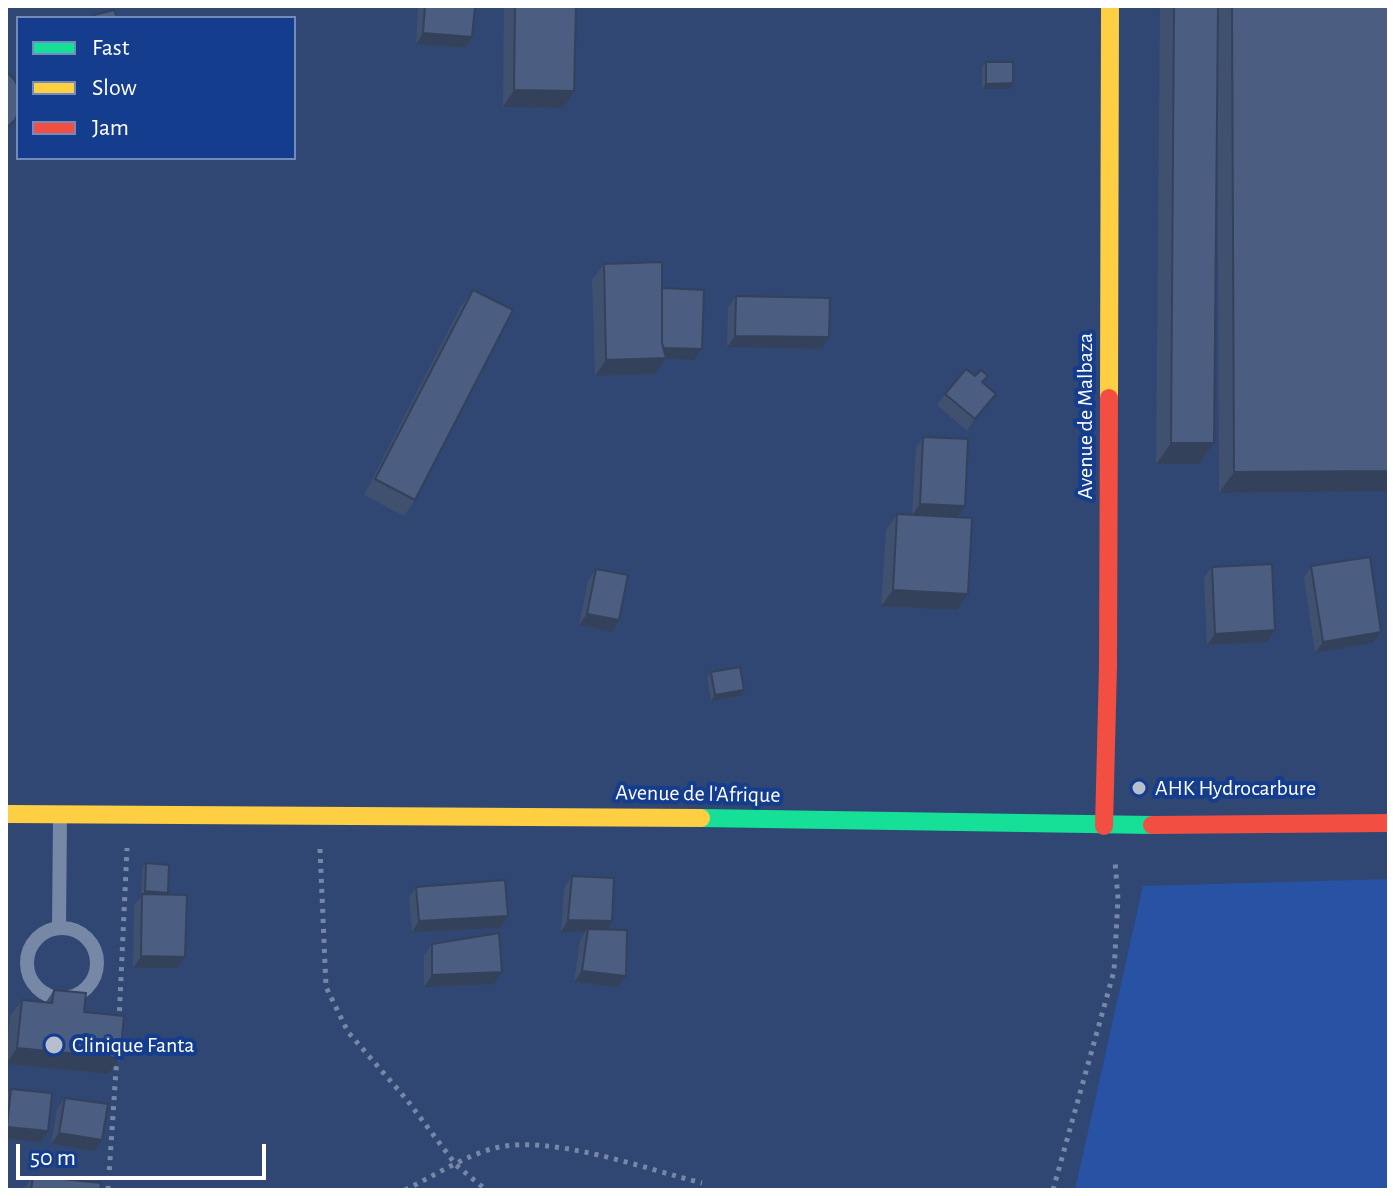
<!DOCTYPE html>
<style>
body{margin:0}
#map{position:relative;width:1395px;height:1196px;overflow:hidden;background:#304673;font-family:"Alegreya Sans",sans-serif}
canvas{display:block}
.frame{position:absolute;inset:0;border:8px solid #fff;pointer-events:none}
.legend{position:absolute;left:16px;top:16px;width:280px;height:144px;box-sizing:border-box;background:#153d8e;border:2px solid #738bbb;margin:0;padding:10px 14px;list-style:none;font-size:24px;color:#fff}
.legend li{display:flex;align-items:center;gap:16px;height:40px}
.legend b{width:40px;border:2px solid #738bbb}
.scale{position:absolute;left:16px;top:1144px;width:250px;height:36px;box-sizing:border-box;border:4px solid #fff;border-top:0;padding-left:10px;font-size:24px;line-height:28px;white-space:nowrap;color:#fff;-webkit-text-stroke:6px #153d8e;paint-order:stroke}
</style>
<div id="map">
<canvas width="1395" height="1196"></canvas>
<div class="frame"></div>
<ul class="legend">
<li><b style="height:10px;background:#16e098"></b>Fast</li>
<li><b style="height:10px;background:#ffcf43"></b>Slow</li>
<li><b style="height:10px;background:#f24e42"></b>Jam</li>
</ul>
<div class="scale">50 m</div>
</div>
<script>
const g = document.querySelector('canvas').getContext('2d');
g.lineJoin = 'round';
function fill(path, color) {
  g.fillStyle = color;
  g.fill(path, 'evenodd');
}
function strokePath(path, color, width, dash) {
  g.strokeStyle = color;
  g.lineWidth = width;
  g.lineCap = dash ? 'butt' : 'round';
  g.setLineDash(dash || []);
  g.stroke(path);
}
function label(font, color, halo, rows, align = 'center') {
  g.font = font + ' "Alegreya Sans",sans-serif';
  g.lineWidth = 8;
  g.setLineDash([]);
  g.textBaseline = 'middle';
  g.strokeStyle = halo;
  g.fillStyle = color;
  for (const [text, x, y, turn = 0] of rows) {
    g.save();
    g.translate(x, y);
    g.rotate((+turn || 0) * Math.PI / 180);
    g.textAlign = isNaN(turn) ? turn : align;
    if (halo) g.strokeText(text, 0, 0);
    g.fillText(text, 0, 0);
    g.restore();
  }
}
fill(new Path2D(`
 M1389,879V1190H1075L1143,886Z`), '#2853a4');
strokePath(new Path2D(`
 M320,849L326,987L348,1032L407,1100L456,1165L486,1190
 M119,1021L127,848
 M108,1190L117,1055
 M405,1190C434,1176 464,1156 495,1148C550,1134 646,1169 702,1183
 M1053,1190L1114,971L1118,899L1115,861`), '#7787a6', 5, [4, 6]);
strokePath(new Path2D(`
 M27 963a35 35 0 1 1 70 0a35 35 0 1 1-70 0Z
 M59,928L60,816`), '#7787a6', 14);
strokePath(new Path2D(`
 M701,818L1152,825`), '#16e098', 18);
strokePath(new Path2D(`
 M1109,398L1110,6
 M6,814L701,818`), '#ffcf43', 18);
strokePath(new Path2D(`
 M1152,825L1389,823
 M1104,826L1108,666L1109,398`), '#f24e42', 18);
fill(new Path2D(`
 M418,6H475L472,37L465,48L416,44Z
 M504,6H576L563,108L503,107Z
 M1160,6H1389V491L1219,493L1217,34L1214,443L1199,464H1156Z
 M986,62L1009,89H982V67Z
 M604,264L662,288L702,349L694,360L666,359L655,374L595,376L592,280Z
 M473,290L415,500L404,516L364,495L461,306Z
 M736,296L822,349L727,347L728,307Z
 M983,383L988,405L967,431L937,405L945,394Z
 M923,437L957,517L968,594L957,610L881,606L886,530L897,514H912L916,448Z
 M1311,566L1373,643L1315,653L1304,578Z
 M1212,567L1275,630L1268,642L1207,645L1204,578Z
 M596,569L612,632L579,625L588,581Z
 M711,672L744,690L740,696L711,701L707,677Z
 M146,863L168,893L167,895L185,957L177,968H133L134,905L141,897L142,869Z
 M572,876L607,929L626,976L618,987L574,982L580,940L585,932H561L564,888Z
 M416,887L500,928L412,932L409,898Z
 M432,944L502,972L494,984L424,987V955Z
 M54,990L84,1012L108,1074L6,1064L10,1016L22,1000L46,1002Z
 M11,1089L40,1142L6,1139V1096Z
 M65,1098L94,1151L51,1144L57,1109Z
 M33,1176L100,1190H23Z`), '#40506f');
fill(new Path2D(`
 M423,33L472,37L465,48L416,44Z
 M1013,83L1009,89H982L986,84Z
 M514,90L574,91L563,108L503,107Z
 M735,336L829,337L822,349L727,347Z
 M659,348L702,349L694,360L666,359L655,374L595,376L606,360Z
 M996,394L988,405L967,431L975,419Z
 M1171,443H1214L1199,464H1156Z
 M1389,471V491L1219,493L1234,472Z
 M920,504L965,506L957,517L912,515Z
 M893,590L968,594L957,610L881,606Z
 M587,614L619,620L612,632L579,625Z
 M1275,630L1268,642L1207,645L1215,634Z
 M1381,632L1373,643L1315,653L1323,642Z
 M744,690L740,696L711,701L715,695Z
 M145,891L168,893L164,898L142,895Z
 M508,916L500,928L412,932L419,921Z
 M568,920L612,921L605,932L588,929L585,932H561Z
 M141,956L185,957L177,968H133Z
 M582,971L626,976L618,987L574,982Z
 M502,972L494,984L424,987L432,975Z
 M17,1048L120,1058L108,1074L6,1064Z
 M7,1127L48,1131L40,1142L6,1139V1129Z
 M59,1133L102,1140L94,1151L51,1144Z`), '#34415a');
const building = new Path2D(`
 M425,6H475L472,37L423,33Z
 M515,6H576L574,91L514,90Z
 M1174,6H1218L1214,443H1171Z
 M1232,6H1389V471L1234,472Z
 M114,10L117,18H95L94,15Z
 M986,62H1013V83L986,84Z
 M6,72L14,79L18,87V112L15,120L6,128Z
 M662,262V343L666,358L606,360L604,264Z
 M662,288L704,290L702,349L664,348L662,343Z
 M473,290L513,310L415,500L375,479Z
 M736,296L830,298L829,337L735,336Z
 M966,369L975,376L981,370L988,376L982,382L996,394L975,419L945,394Z
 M923,437L968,439L965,506L920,504Z
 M897,514L972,518L968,594L893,590Z
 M1370,557L1381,632L1323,642L1311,566Z
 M1272,564L1275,630L1215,634L1212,567Z
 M596,569L628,575L619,620L587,614Z
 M740,667L744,690L715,695L711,672Z
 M146,863L169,865L168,893L145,891Z
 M572,876L614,878L612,921L568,920Z
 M505,880L508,916L419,921L416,887Z
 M142,894L187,895L185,957L141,956Z
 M588,929L627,930L626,976L582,971Z
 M499,933L502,972L432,975V944Z
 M54,990L86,993L84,1012L124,1016L120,1058L17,1048L22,1000L52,1003Z
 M11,1089L52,1093L48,1131L7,1127Z
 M65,1098L108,1104L102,1140L59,1133Z
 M33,1176L101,1183L100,1190H31Z`);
fill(building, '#4b5d81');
strokePath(building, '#34415a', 2);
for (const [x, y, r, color] of [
 [1139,788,8,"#b7bece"],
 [54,1045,10,"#b7bece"]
]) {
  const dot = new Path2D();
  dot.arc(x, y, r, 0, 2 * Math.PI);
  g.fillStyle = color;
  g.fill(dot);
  strokePath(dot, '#153d8e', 3);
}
label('22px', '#fff', '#153d8e', [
 ["Avenue de Malbaza",1085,416,-90],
 ["Avenue de l'Afrique",698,794,1]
]);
label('22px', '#fff', '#153d8e', [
 ["AHK Hydrocarbure",1155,788],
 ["Clinique Fanta",72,1045]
], 'left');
</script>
